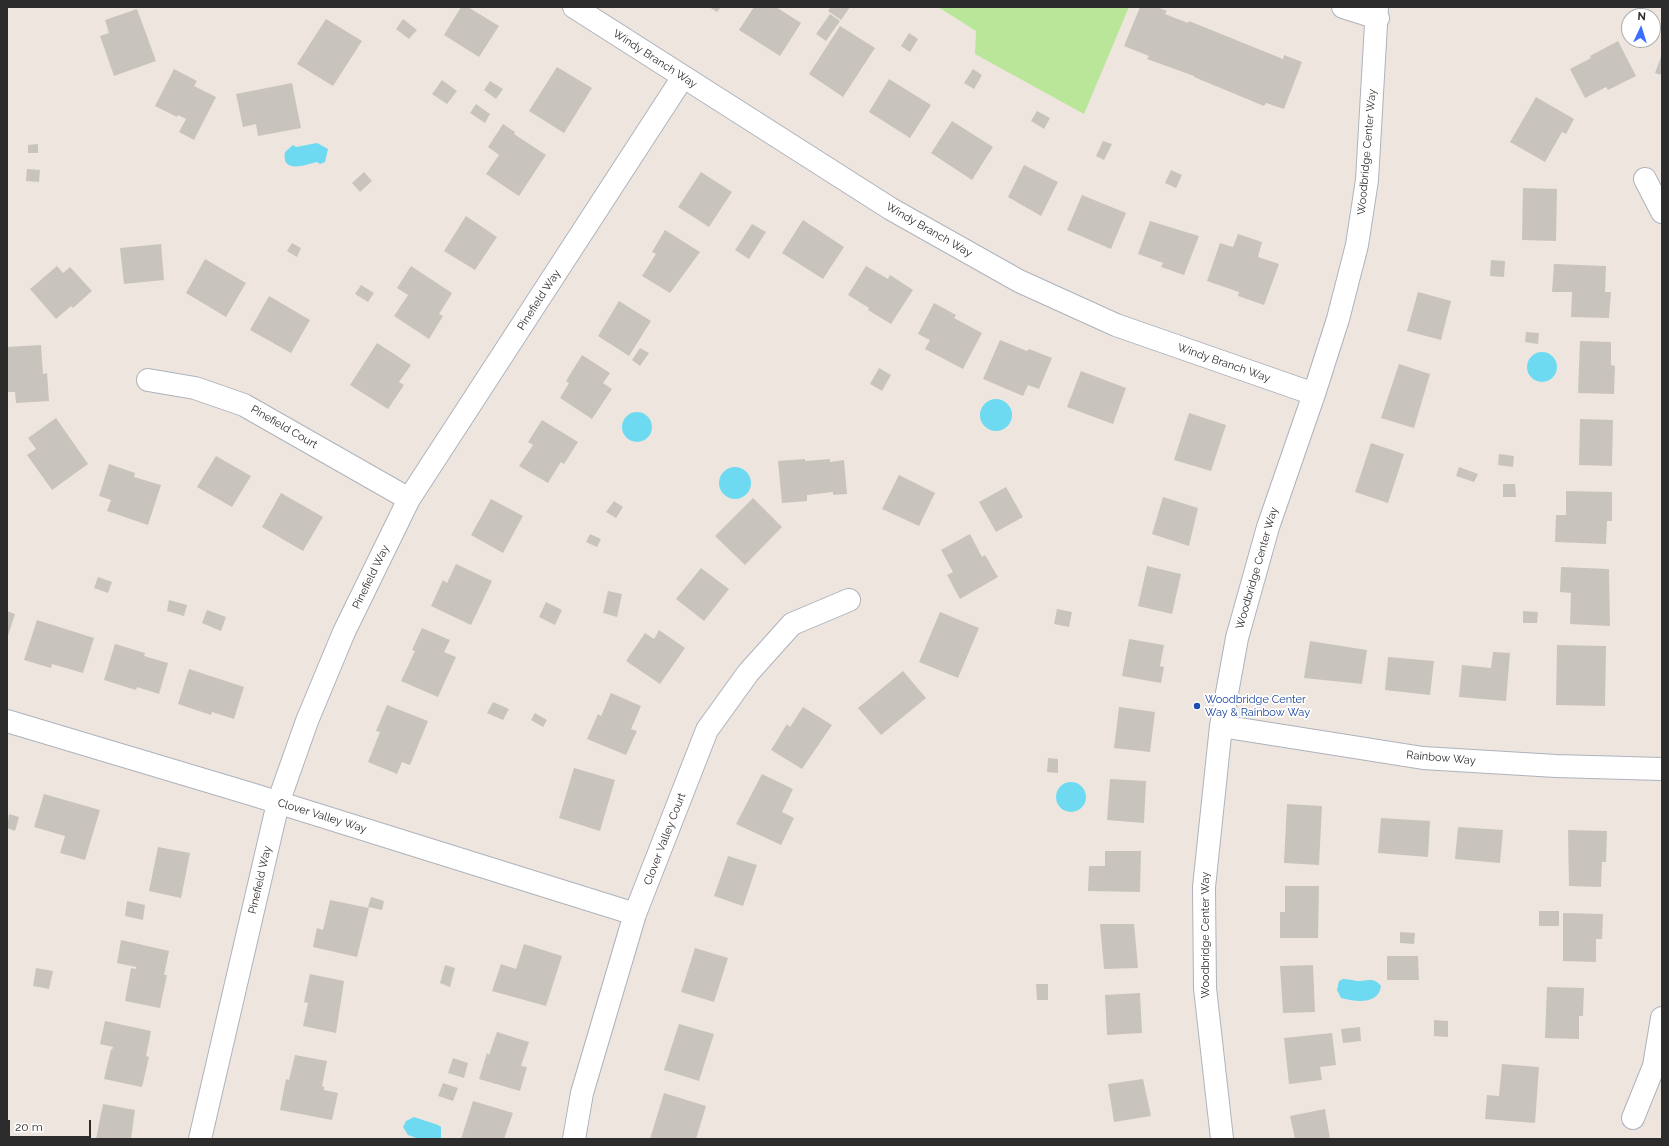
<!DOCTYPE html>
<style>
body{margin:0}
#map{position:relative;width:1669px;height:1146px;overflow:hidden;background:#eee6de;font-family:Raleway,sans-serif}
canvas{display:block}
.frame{position:absolute;inset:0;border:8px solid #2c2c2c;pointer-events:none}
.north{position:absolute;left:1621px;top:8px;width:40px;height:40px;box-sizing:border-box;background:#fff;border:1px solid #ababab;border-radius:50%;rotate:4deg;font-size:11px;font-weight:700;line-height:16px;text-align:center;color:#2c2c2c}
.north::after{content:'';display:block;margin:auto;width:14px;height:18px;background:#3a6eff;clip-path:polygon(50% 0,100% 100%,50% 72%,0 100%)}
.scale{position:absolute;left:8px;top:1120px;width:83px;height:18px;box-sizing:border-box;border:2px solid #2c2c2c;border-top:0;padding-left:5px;font-size:12px;line-height:14px;white-space:nowrap;color:#2c2c2c;-webkit-text-stroke:3px #fff;paint-order:stroke}
</style>
<div id="map">
<canvas width="1669" height="1146"></canvas>
<div class="frame"></div>
<div class="north">N</div>
<div class="scale">20 m</div>
</div>
<script>
const g = document.querySelector('canvas').getContext('2d');
g.lineJoin = 'round';
function fill(path, color) {
  g.fillStyle = color;
  g.fill(path, 'evenodd');
}
function strokePath(path, color, width, dash) {
  g.strokeStyle = color;
  g.lineWidth = width;
  g.lineCap = dash ? 'butt' : 'round';
  g.setLineDash(dash || []);
  g.stroke(path);
}
function label(font, color, halo, rows, align = 'center') {
  g.font = font + ' Raleway,sans-serif';
  g.lineWidth = 3.5;
  g.setLineDash([]);
  g.textBaseline = 'middle';
  g.strokeStyle = halo;
  g.fillStyle = color;
  for (const [text, x, y, turn = 0] of rows) {
    g.save();
    g.translate(x, y);
    g.rotate((+turn || 0) * Math.PI / 180);
    g.textAlign = isNaN(turn) ? turn : align;
    if (halo) g.strokeText(text, 0, 0);
    g.fillText(text, 0, 0);
    g.restore();
  }
}
fill(new Path2D(`
 M938,7H1129L1084,114L975,54L976,31Z`), '#b9e699');
fill(new Path2D(`
 M317,143L328,149L325,162L320,164L317,162C305,165 281,174 285,152L293,145L296,147Z
 M1527 367a15 15 0 1 1 30 0a15 15 0 1 1-30 0Z
 M980 415a16 16 0 1 1 32 0a16 16 0 1 1-32 0Z
 M622 427a15 15 0 1 1 30 0a15 15 0 1 1-30 0Z
 M719 483a16 16 0 1 1 32 0a16 16 0 1 1-32 0Z
 M1056 797a15 15 0 1 1 30 0a15 15 0 1 1-30 0Z
 M1343,979C1348,979 1352,980 1357,981C1366,982 1373,976 1381,986C1379,1005 1355,1002 1341,998L1337,990L1339,981Z
 M414,1117L438,1125L441,1127V1139H419L408,1135L403,1127L406,1121Z`), '#6edaf2');
fill(new Path2D(`
 M461,7H468L499,26L479,57L444,35Z
 M709,7H721L717,12Z
 M754,7H776L801,23L780,56L739,30Z
 M831,7H850L841,20L828,11Z
 M1140,7H1157L1167,11L1165,14L1188,23L1189,21L1283,59L1284,55L1302,62L1284,109L1266,103L1264,106L1194,77V76L1147,59L1149,56L1124,46Z
 M137,9L156,61L114,76L100,36L109,33L105,20Z
 M830,14L840,21L826,41L816,34Z
 M326,19L362,41L333,86L297,64Z
 M403,19L417,30L409,39L396,29Z
 M840,26L875,48L843,97L809,74Z
 M909,33L918,39L910,52L901,46Z
 M1618,41L1636,76L1608,90L1606,87L1585,98L1570,69L1591,58L1590,56Z
 M1662,54V75L1655,73Z
 M557,67L592,88L564,133L529,111Z
 M174,69L197,81L194,86L216,97L194,140L179,132L186,119L178,115L177,117L155,106Z
 M973,69L982,75L974,89L964,83Z
 M889,79L931,105L910,138L869,112Z
 M442,80L457,91L447,104L432,94Z
 M490,81L503,89L496,99L484,90Z
 M292,83L301,128L258,136L256,124L243,127L236,94Z
 M1536,97L1574,119L1566,134L1562,132L1545,162L1510,142Z
 M476,104L490,114L485,123L470,113Z
 M1037,111L1050,118L1044,129L1031,121Z
 M952,121L993,147L972,180L931,153Z
 M503,124L515,132L514,134L546,155L519,196L486,174L499,155L488,147Z
 M1103,141L1112,144L1104,160L1096,156Z
 M38,144V153H28V145Z
 M1024,165L1058,182L1041,216L1008,197Z
 M27,169L40,170L39,182L26,181Z
 M1171,170L1182,175L1176,188L1165,183Z
 M364,172L372,181L360,192L352,183Z
 M701,172L732,192L709,227L678,207Z
 M1523,188L1557,189L1556,241L1522,240Z
 M1082,195L1126,213L1111,249L1067,230Z
 M466,216L497,237L475,270L444,251Z
 M803,220L844,247L823,279L782,253Z
 M1150,221L1199,236L1184,275L1161,267L1163,263L1138,254Z
 M752,224L766,232L749,259L735,250Z
 M665,230L700,252L670,293L642,276L656,254L652,252Z
 M1238,234L1262,242L1258,257L1279,264L1264,305L1238,296L1239,292L1207,281L1220,243L1233,247Z
 M292,243L301,248L297,257L287,251Z
 M161,244L164,280L124,284L120,248Z
 M205,259L246,283L226,317L186,293Z
 M1491,260L1505,261L1504,277L1490,276Z
 M1554,264L1606,266L1605,292H1611L1609,318L1571,317L1572,292H1552Z
 M57,266L63,273L70,267L92,291L73,308L71,306L56,319L30,289Z
 M411,266L452,293L439,314L443,316L429,339L394,316L408,295L397,288Z
 M866,266L888,279L890,275L913,290L891,324L868,310L869,308L848,295Z
 M361,285L374,293L368,302L355,294Z
 M1418,292L1451,301L1441,340L1407,331Z
 M269,296L310,320L291,353L250,330Z
 M619,301L651,321L629,356L598,336Z
 M934,303L956,315L954,318L982,333L963,369L925,349L930,340L918,334Z
 M1526,332L1539,333L1538,344L1525,342Z
 M1000,340L1027,351L1029,349L1052,358L1039,389L1028,385L1023,396L983,379Z
 M1580,341L1611,342V365L1615,366L1614,394L1578,393Z
 M377,343L411,365L399,382L404,385L388,409L350,385Z
 M41,345L43,374L47,373L49,401L16,403L15,392H7V347Z
 M640,348L649,353L640,366L632,360Z
 M582,355L610,373L603,383L612,389L592,419L560,398L569,383L566,381Z
 M1399,364L1430,374L1414,428L1381,418Z
 M879,368L891,375L882,391L870,384Z
 M1081,371L1126,388L1113,424L1067,407Z
 M1189,413L1226,425L1211,471L1174,460Z
 M56,418L88,464L52,490L27,455L36,449L28,438Z
 M1580,419L1613,420L1612,466L1579,465Z
 M542,420L578,442L564,464L561,462L548,483L519,466L533,445L528,442Z
 M1371,443L1404,454L1388,503L1355,492Z
 M1499,454L1514,456L1513,467L1498,465Z
 M216,456L251,476L232,507L197,487Z
 M805,459V461L830,459V462L844,460L847,494L833,495V492L807,495V501L782,503L778,461Z
 M109,464L135,473L134,477L161,485L148,525L107,511L111,500L99,496Z
 M1459,467L1478,474L1474,482L1456,476Z
 M899,475L935,493L919,526L882,509Z
 M1503,484H1515L1516,497H1503Z
 M1006,487L1023,517L996,532L979,502Z
 M1566,491L1612,492V521H1607L1606,544L1555,542L1556,515H1566Z
 M281,493L323,517L303,551L262,527Z
 M1163,497L1198,508L1189,546L1152,534Z
 M753,498L782,527L745,565L715,536Z
 M491,499L523,516L503,553L471,535Z
 M614,501L623,507L616,518L606,512Z
 M590,534L601,539L597,547L586,542Z
 M970,534L982,557L985,555L998,577L960,599L947,575L953,572L941,550Z
 M456,564L492,581L471,625L431,606L443,580L447,583Z
 M1147,566L1181,574L1172,614L1138,606Z
 M1561,567L1609,569L1610,626L1570,624L1571,593L1560,592Z
 M701,568L729,589L704,621L676,599Z
 M98,577L112,582L108,593L94,588Z
 M608,591L622,594L617,617L603,613Z
 M169,600L187,605L184,616L167,611Z
 M546,602L562,610L555,625L539,617Z
 M1057,609L1072,612L1069,627L1054,624Z
 M207,610L226,617L221,631L202,623Z
 M7,611L15,614L7,639Z
 M1523,611L1538,612L1537,623H1523Z
 M940,612L979,628L958,678L919,662Z
 M37,620L94,638L83,673L52,664L51,668L24,660Z
 M422,628L450,640L444,652L456,657L438,697L401,681L415,651L412,650Z
 M659,630L685,648L660,684L626,661L645,633L654,639Z
 M1129,639L1164,645L1160,666L1164,667L1161,683L1122,676Z
 M1310,641L1367,650L1362,684L1304,678Z
 M115,644L145,653L144,656L168,663L159,694L137,687L136,690L104,680Z
 M1557,645L1606,646L1605,706L1556,705Z
 M1493,652L1510,653L1506,701L1459,697L1462,665L1491,668Z
 M1388,657L1434,661L1430,695L1385,690Z
 M189,669L244,687L234,719L212,712L211,715L178,704Z
 M903,671L926,698L881,735L858,708Z
 M611,693L641,706L631,729L637,731L626,755L587,739L598,714L601,716Z
 M493,702L509,709L503,720L487,713Z
 M387,705L428,721L410,765L402,762L397,774L368,762L380,732L376,731Z
 M803,707L832,725L802,769L771,750L787,724L790,727Z
 M1119,707L1155,712L1150,752L1114,748Z
 M535,713L547,720L543,727L531,720Z
 M1048,758L1058,759V773L1047,772Z
 M574,768L615,780L600,831L559,818Z
 M762,774L793,789L782,812L794,818L781,845L736,824Z
 M1110,779L1146,781L1144,823L1107,820Z
 M44,794L100,810L85,860L60,853L65,836L34,827Z
 M1287,804L1322,806L1319,865L1284,863Z
 M9,814L19,817L15,831L7,828Z
 M1381,818L1430,821L1428,857L1378,853Z
 M1458,827L1503,830L1500,863L1455,859Z
 M1568,830L1607,831L1606,862H1602L1601,887L1569,886Z
 M158,847L190,853L181,898L149,891Z
 M1105,851H1141L1140,892L1088,891L1089,866H1105Z
 M728,856L757,865L743,906L714,896Z
 M1285,886H1319L1318,938H1280V912H1285Z
 M371,897L384,901L382,910L368,907Z
 M330,900L369,908L357,957L313,947L317,928L323,930Z
 M127,901L145,905L143,920L125,916Z
 M1539,911H1559V926H1539Z
 M1563,913L1603,914L1602,939H1596V962L1563,961Z
 M1100,924H1134L1138,968L1104,969Z
 M1400,932L1415,933L1414,944L1400,943Z
 M121,940L169,951L164,975H167L160,1008L125,1001L131,968L136,969V967L117,963Z
 M524,944L562,956L546,1006L492,991L501,964L516,969Z
 M695,948L728,958L714,1002L681,992Z
 M1387,956H1418L1419,980H1387Z
 M445,965L455,968L450,987L440,983Z
 M1313,965L1315,1012L1283,1013L1280,966Z
 M36,968L53,971L49,989L33,986Z
 M310,974L344,981L336,1033L303,1026L308,1003L304,1002Z
 M1036,984H1048V1000H1037Z
 M1547,987L1584,988L1583,1016H1579V1039L1545,1038Z
 M1140,993L1142,1033L1107,1035L1105,995Z
 M1434,1020L1448,1021V1037L1434,1036Z
 M105,1021L151,1031L146,1056L149,1057L142,1087L104,1079L111,1049L112,1050L113,1047L100,1044Z
 M679,1024L714,1034L699,1081L664,1070Z
 M1360,1027L1361,1041L1343,1043L1341,1029Z
 M497,1032L529,1042L521,1066L527,1067L520,1091L479,1079L487,1053L489,1055Z
 M1332,1033L1336,1065L1320,1067L1322,1080L1289,1084L1284,1038Z
 M295,1055L327,1061L322,1086L324,1087V1090L338,1093L332,1120L280,1110L286,1079L289,1080Z
 M453,1058L468,1063L464,1078L448,1073Z
 M1502,1064L1539,1067L1535,1123L1485,1119L1487,1095L1499,1096Z
 M1143,1079L1151,1116L1114,1122L1108,1084Z
 M443,1083L458,1088L453,1101L438,1096Z
 M664,1093L706,1106L696,1139H650Z
 M473,1101L513,1113L504,1139H461Z
 M103,1104L135,1110L131,1139H96Z
 M1325,1109L1330,1139H1295L1290,1116Z`), '#c9c3bd');
const street = new Path2D(`
 M574,7L891,209L1019,281L1116,325L1314,394
 M1343,7L1378,18
 M1645,179L1662,212
 M148,380L195,388L244,405L409,499
 M7,721L251,794L635,914
 M1221,726L1423,758L1556,766L1662,769
 M1633,1118L1654,1066L1662,1018
 M200,1139L278,803L307,721L344,632L409,499L683,77
 M574,1139L582,1093L635,914L707,730L748,673L792,624L849,600
 M1222,1139L1205,988L1204,887L1221,726L1237,638L1268,527L1314,394L1338,319L1357,245L1367,180L1377,7`);
strokePath(street, '#aeb2bc', 24);
strokePath(street, '#fff', 22);
for (const [x, y, r, color] of [
 [1197,706,4,"#1a4fb4"]
]) {
  const dot = new Path2D();
  dot.arc(x, y, r, 0, 2 * Math.PI);
  g.fillStyle = color;
  g.fill(dot);
  strokePath(dot, '#fff', 1.5);
}
label('11px', '#2c2c2c', '#fff', [
 ["Windy Branch Way",655,59,33],
 ["Woodbridge Center Way",1367,152,-85],
 ["Windy Branch Way",929,230,30],
 ["Pinefield Way",539,300,-57],
 ["Windy Branch Way",1224,363,19],
 ["Pinefield Court",284,427,30],
 ["Woodbridge Center Way",1257,568,-74],
 ["Pinefield Way",371,577,-64],
 ["Rainbow Way",1441,758,5],
 ["Clover Valley Way",322,816,17],
 ["Clover Valley Court",665,839,-69],
 ["Pinefield Way",260,880,-77],
 ["Woodbridge Center Way",1206,935,-90]
]);
label('11px', '#164399', '#fff', [
 ["Woodbridge Center",1205,700],
 ["Way & Rainbow Way",1205,713]
], 'left');
</script>
